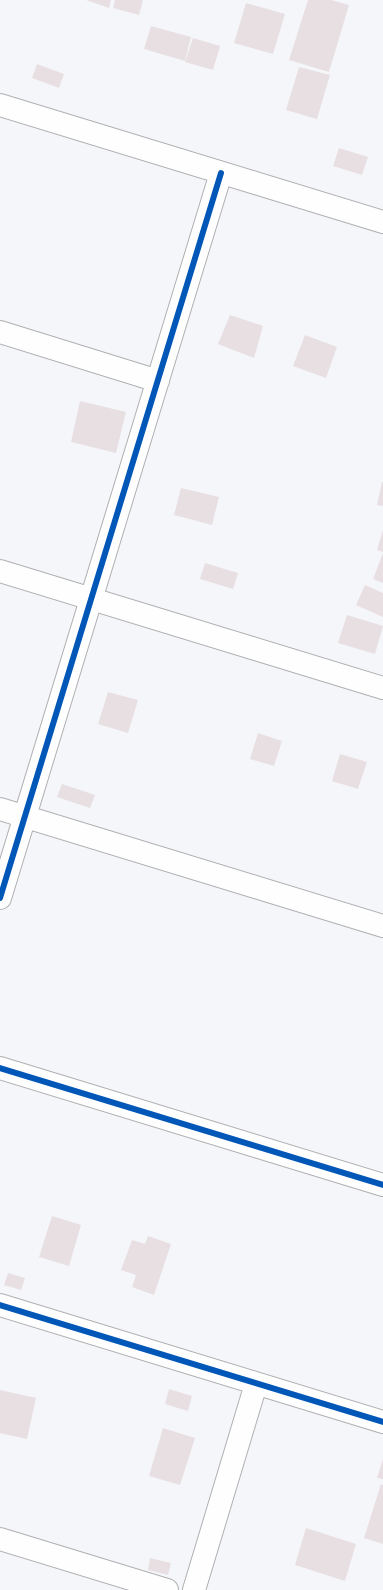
<!DOCTYPE html>
<style>
body{margin:0}
canvas{display:block;background:#f5f6f9}
</style>
<canvas width="383" height="1590"></canvas>
<script>
const g = document.querySelector('canvas').getContext('2d');
g.lineJoin = 'round';
function fill(path, color) {
  g.fillStyle = color;
  g.fill(path, 'evenodd');
}
function strokePath(path, color, width, dash) {
  g.strokeStyle = color;
  g.lineWidth = width;
  g.lineCap = dash ? 'butt' : 'round';
  g.setLineDash(dash || []);
  g.stroke(path);
}
fill(new Path2D(`
 M86,0H111L109,8Z
 M115,0H143L139,15L113,8Z
 M308,0H331L349,5L329,72L289,60Z
 M246,3L285,14L273,54L234,43Z
 M151,26L191,37L185,61L144,49Z
 M193,38L220,46L213,70L185,62Z
 M37,64L64,74L59,88L32,78Z
 M299,67L330,75L317,119L286,110Z
 M339,148L368,157L362,175L333,166Z
 M230,315L263,326L254,358L218,344Z
 M305,335L337,347L326,378L293,366Z
 M80,401L126,412L116,453L71,442Z
 M382,482H383V506L377,505Z
 M181,488L219,497L212,525L174,515Z
 M383,530V552L377,550Z
 M383,553V583L373,579Z
 M205,563L238,573L233,589L200,579Z
 M365,585L383,593V617L356,605Z
 M347,615L383,626L375,654L338,643Z
 M108,692L138,700L128,733L98,724Z
 M258,733L282,741L274,766L250,759Z
 M340,754L367,762L358,789L332,781Z
 M62,784L95,795L90,808L57,797Z
 M52,1216L81,1225L69,1266L39,1257Z
 M148,1236L171,1244L154,1295L132,1287L136,1275L121,1270L132,1240L145,1244Z
 M8,1273L25,1278L21,1290L4,1285Z
 M169,1389L192,1396L188,1411L165,1404Z
 M0,1390L36,1398L27,1439L0,1433Z
 M163,1428L195,1438L180,1485L149,1476Z
 M383,1459V1479L377,1478Z
 M381,1484L383,1485V1544L364,1538Z
 M306,1528L356,1544L345,1581L295,1565Z
 M150,1558L171,1563L168,1575L148,1570Z`), '#e8dfe2');
const street = new Path2D(`
 M0,105L383,222
 M0,332L158,381
 M0,571L383,688
 M0,809L383,926
 M0,898L221,173
 M0,1068L383,1185
 M0,1305L383,1422
 M0,1539L167,1590
 M194,1590L256,1384`);
strokePath(street, '#afb0b2', 24);
strokePath(street, '#fefefe', 22);
strokePath(new Path2D(`
 M0,898L221,173
 M0,1068L383,1185
 M0,1305L383,1422`), '#0057b8', 6);
</script>
